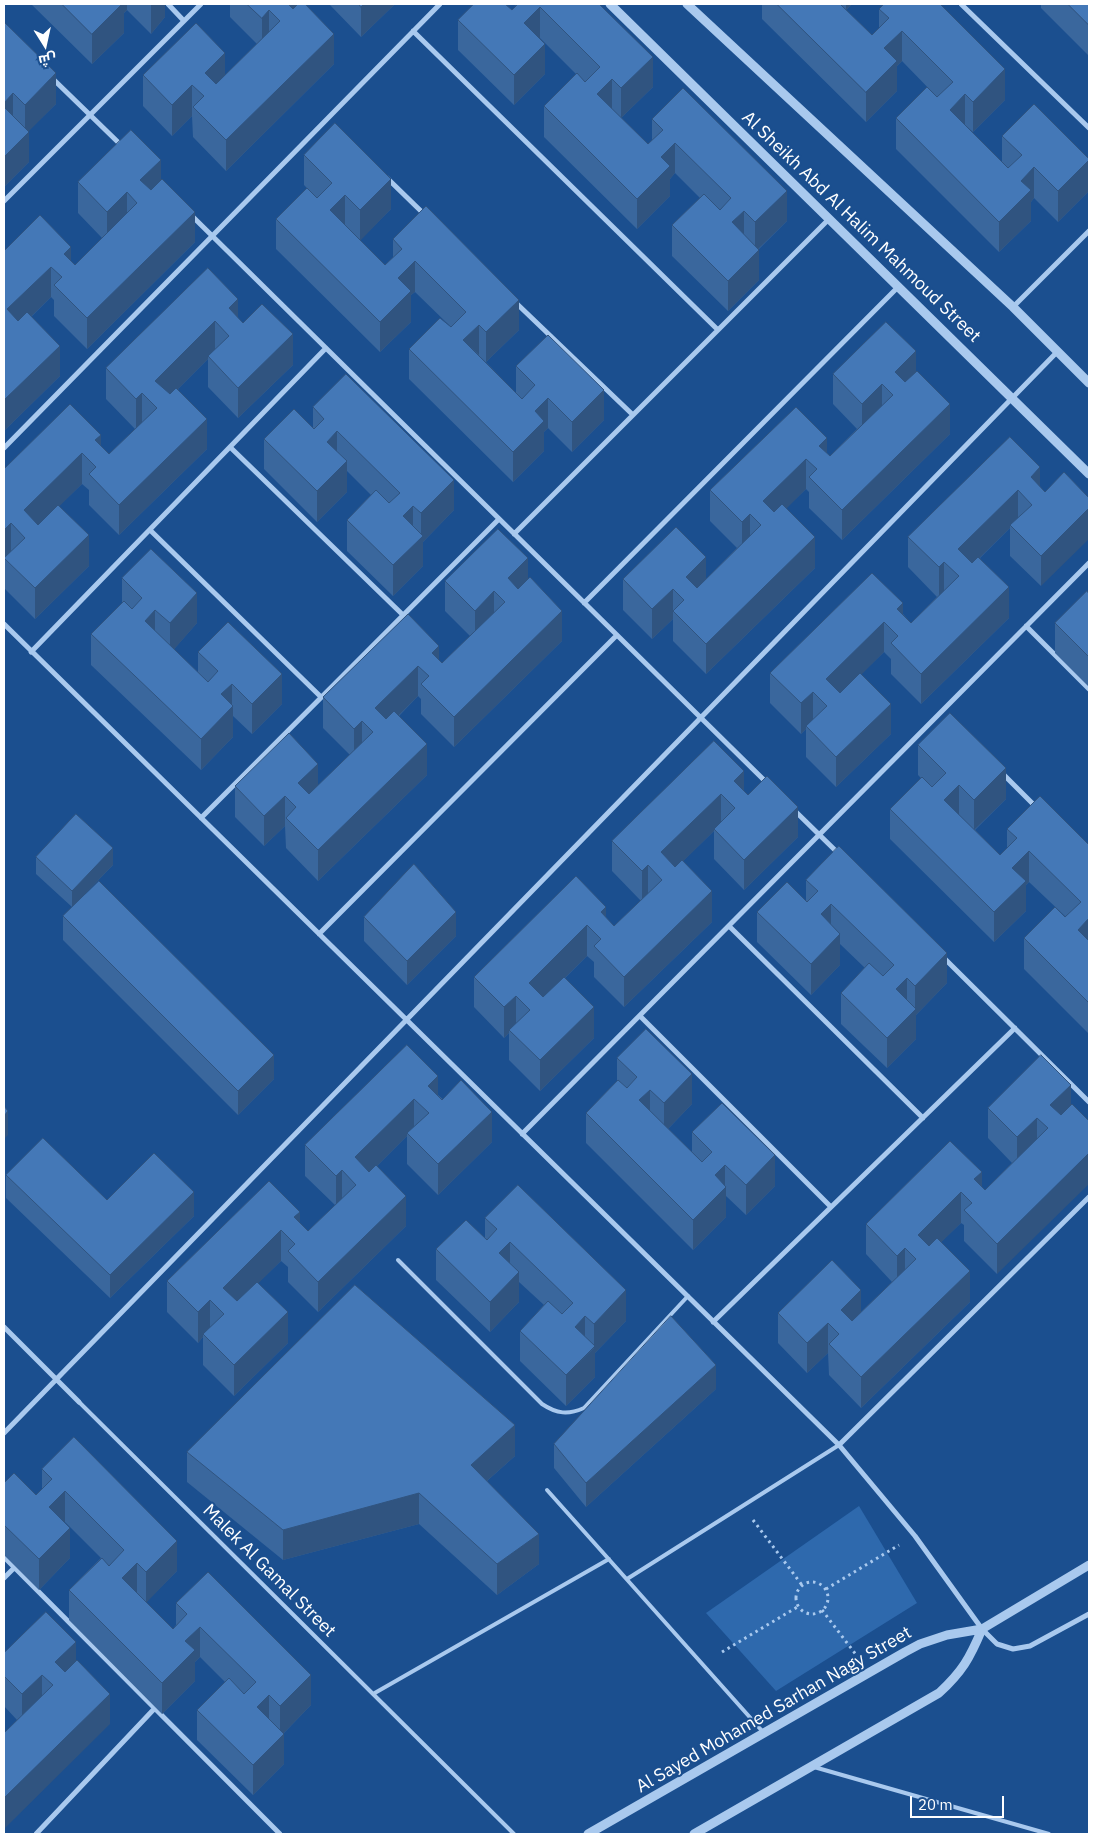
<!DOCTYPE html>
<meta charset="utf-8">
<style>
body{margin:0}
#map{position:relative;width:1093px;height:1838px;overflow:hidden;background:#1b4f8f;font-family:"IBM Plex Sans",Cairo,sans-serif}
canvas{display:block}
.frame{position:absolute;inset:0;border:5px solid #fff;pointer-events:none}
.north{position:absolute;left:20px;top:20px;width:50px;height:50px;-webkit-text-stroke:4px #1b4f8f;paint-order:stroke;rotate:170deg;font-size:14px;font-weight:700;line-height:20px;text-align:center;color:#fff}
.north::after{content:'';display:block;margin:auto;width:18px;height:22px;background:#fff;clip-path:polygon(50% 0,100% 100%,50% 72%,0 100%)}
.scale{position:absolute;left:910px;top:1796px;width:94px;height:22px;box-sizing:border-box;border:2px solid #fff;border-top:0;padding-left:6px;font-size:15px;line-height:18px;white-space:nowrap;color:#fff;-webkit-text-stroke:4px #1b4f8f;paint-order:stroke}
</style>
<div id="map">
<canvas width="1093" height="1838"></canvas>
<div class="frame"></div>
<div class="north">ش</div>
<div class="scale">20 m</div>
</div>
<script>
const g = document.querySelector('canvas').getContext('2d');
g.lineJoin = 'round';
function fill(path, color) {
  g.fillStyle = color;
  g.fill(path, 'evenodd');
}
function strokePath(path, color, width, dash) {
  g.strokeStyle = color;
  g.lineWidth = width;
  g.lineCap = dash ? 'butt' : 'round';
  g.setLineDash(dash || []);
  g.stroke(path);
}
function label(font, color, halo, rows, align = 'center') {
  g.font = font + ' "IBM Plex Sans",sans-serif';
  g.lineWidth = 4;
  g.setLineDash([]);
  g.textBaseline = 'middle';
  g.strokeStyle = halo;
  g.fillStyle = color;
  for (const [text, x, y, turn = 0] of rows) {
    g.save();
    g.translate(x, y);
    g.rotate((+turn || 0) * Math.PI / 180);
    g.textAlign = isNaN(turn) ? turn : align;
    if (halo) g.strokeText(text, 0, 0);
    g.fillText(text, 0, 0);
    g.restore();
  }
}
fill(new Path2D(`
 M859,1506L917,1603L776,1691L706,1613Z`), '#2e69ad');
strokePath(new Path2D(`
 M753,1520L802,1585
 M796 1598a16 16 0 1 1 32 0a16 16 0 1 1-32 0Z
 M826,1589L899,1545
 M822,1610L857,1656
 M722,1652L799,1606`), '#a9c9ee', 3, [2.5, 4]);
strokePath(new Path2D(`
 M398,1260L542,1404C557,1414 568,1415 584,1408L688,1296
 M79,1402L514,1834
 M547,1490L763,1732
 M627,1579L839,1445
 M373,1694L609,1559
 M814,1767L1049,1834`), '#a9c9ee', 4);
strokePath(new Path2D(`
 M168,4L184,21
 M961,4L1089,128
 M413,31L718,330
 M52,78L123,147
 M387,178L425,215
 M4,201L201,4
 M191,215L767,783
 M514,301L633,415
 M1013,307L1089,231
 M230,447L403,615
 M4,448L440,4
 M150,530L321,697
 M514,534L829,219
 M584,603L899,286
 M4,624L839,1445L915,1536L982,1629L997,1644L1013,1649L1030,1646L1089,1614
 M1026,626L1089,689
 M31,652L326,348
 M1001,772L1037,808
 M794,810L840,855
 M201,818L499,519
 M729,926L923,1118
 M319,934L617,635
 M944,958L1089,1102
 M640,1016L831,1207
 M522,1134L1089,563
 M713,1322L1015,1028
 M4,1327L79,1402
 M4,1433L1058,351
 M839,1445L1089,1197
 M4,1557L280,1834
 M4,1578L14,1568
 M36,1834L155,1708`), '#a9c9ee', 5);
strokePath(new Path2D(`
 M610,4L1089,474
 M687,4L1013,307L1089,383
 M588,1834L905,1652L920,1644L947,1635L982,1629L1089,1565
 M694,1834L939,1693C962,1672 970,1658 982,1629`), '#a9c9ee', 9);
fill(new Path2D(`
 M31,4H165V17L151,34L127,10L124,13V33L92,64Z
 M230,4H307L306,5L334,64L226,171L193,137L192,116L172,136L143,106V75H225L257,44L230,17Z
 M329,4H395L361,37Z
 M517,4H599L653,87L621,118L648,144L652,141V119L787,221L759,249V280L728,311L672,256V225L700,198L675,173L670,179V196L637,229L544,137V106L576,74L540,38L545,74L514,105L458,50V20L512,10Z
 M762,4H852L846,10L872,35L879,28V9L1005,100L973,132L965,125L1002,163V136L1089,159V191L1058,222L1034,198L1031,202V221L999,252L896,149V118L937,97L902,61L897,66V91L866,122L762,19Z
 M1041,4H1089V56L1041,8Z
 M4,22L56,104L28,131L29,162L4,187Z
 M304,155L391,209L360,240L385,265L393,258V239L519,330L486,362L479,355L516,393V366L604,420L572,452L548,428L544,432V451L513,482L409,379V349L451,327L415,292L411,295V322L380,352L276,249V219L307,188L304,185Z
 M161,180L195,242L87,349L54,316V300L51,297L31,317L60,376L4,431V251L71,261L75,265L102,238L78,213V182Z
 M208,268L238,319L293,365L238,418L208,387V359L178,389L207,449L119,535L89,505V490L82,484L59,506L89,566L35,619L4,588V469L101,446L109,454L135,429L106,399V368Z
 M916,372L950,434L842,540L809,508V492L806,489L786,508L815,568L706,674L673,641V619L652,639L623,610V579H706L737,548L710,521V490L796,407L827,453L830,456L857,429L833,404V374Z
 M313,407L454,510L423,542V566L393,596L347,551V520L371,495L347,471V492L317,522L264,469V439L313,428Z
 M1010,437L1040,487L1045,492L1041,586L1010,556V528L980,558L1009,618L921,704L891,674V659L884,652L861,674L891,734L836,787L806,757V729L801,734L770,703V673L872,573L903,614L911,623L937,597L908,567V537Z
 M122,578L197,623L174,649L198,673V652L282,704L252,734L233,716V737L201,770L91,665V634L122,603Z
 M528,579L562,641L454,747L421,714V699L418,696L399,716L427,775L318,881L286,848L285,826L264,846L235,817V786H318L350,755L323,728V697L408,614L439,660L442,663L470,636L445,611V581Z
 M1089,594V687L1055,653V623Z
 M714,741L744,791L798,837L744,890L714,859V831L683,861L712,922L624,1007L594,977V962L587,956L565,978L594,1038L540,1091L509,1060V1033L504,1038L474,1007V977L576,876L606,918L614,926L641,901L612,871V841Z
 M918,745L1006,799L975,830L1000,855L1007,848V829L1089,845V1034L1024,969V938L1066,917L1029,882L1026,885V911L994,942L890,839V809L921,778L918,775Z
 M36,857L113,865L85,894L274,1079L238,1115L63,940V916L72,907L36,874Z
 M806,880L947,983L916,1015V1039L887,1068L841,1024V993L865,968L840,944V965L811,995L757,942V912L806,901Z
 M364,917L456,936L407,985L364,941Z
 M407,1045L438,1095L492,1142L438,1195L407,1164V1136L377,1166L406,1226L318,1312L288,1282V1267L281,1261L258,1283L288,1343L234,1396L203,1365V1337L198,1343L167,1312V1281L269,1181L300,1223L308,1231L335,1205L305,1176V1145Z
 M617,1058L692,1104L668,1129L692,1153V1132L775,1186L746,1215L726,1196V1217L693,1250L586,1143V1113L617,1081Z
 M1071,1085L997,1274L964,1241V1225L961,1223L941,1242L970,1302L861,1408L829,1375L828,1353L807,1373L778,1343V1313L861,1312L892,1282L866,1254V1224L950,1141L982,1187L985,1190L1012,1163L988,1138V1108Z
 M6,1175L107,1200L194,1216L110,1298L6,1198Z
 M485,1218L626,1321L595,1353V1377L566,1406L520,1361V1331L544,1305L519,1282V1302L490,1332L436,1280V1249L485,1238Z
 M716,1389L586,1507L554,1468V1444Z
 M187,1452L515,1456L487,1481L539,1564L497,1595L419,1524L283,1560L187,1482Z
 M42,1469L177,1571L146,1602L173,1629L176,1625V1603L311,1705L284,1733V1764L253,1795L197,1740V1710L225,1682L200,1657L195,1662V1681L162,1714L69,1620V1590L101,1558L65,1522L70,1558L39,1590L4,1555V1483L36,1495L42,1489Z
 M4,1653L76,1662L110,1724L17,1720L4,1706Z`), '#3a679d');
fill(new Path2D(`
 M114,4H127V10L124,13V33L92,64V34Z
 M151,4H165V17L151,34Z
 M282,4H307L282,28Z
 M364,4H395L361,37V7Z
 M846,4H852L846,10Z
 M540,7V38L524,53V23Z
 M269,10V41L262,48V18Z
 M902,31V61L897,66V91L866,122V92L884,48Z
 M334,34V64L226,171V140Z
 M545,44V74L514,105V75Z
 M225,53V83L205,103V73Z
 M653,57V87L621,118V88Z
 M1005,69V100L973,132V102Z
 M56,73V104L25,135V105Z
 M612,79V110L597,94Z
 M192,85V116L172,136V105Z
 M13,93V124L4,133V103Z
 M965,94V125L950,110Z
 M29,132V162L4,187V157Z
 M675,143V173L670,179V196L637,229V199L661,157Z
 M161,160V190L140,210V180Z
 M1089,160V191L1058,222V191Z
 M1034,167V198L1031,202V221L999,252V222L1021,181Z
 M391,179V209L360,241V210Z
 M787,191V221L755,252V222Z
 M127,192V223L107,243V212Z
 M345,195V226L330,210Z
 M744,211V241L732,222Z
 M195,212V242L87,349V318Z
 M71,247V277L64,254Z
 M759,250V280L728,311V281Z
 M415,261V292L411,295V322L380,352V322L398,278Z
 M51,267V297L7,340V309Z
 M238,299V330L229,308Z
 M519,300V330L486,362V332Z
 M215,321V352L208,356V359L157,410L155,381Z
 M479,325V355L463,340Z
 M293,334V365L238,418V388Z
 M60,346V376L4,431V400Z
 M916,351V382L895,402V372Z
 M882,384V415L862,435V404Z
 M604,390V420L572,452V422Z
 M142,393V424L136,430V399Z
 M548,398V428L544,432V451L513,482V452L535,411Z
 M950,404V434L842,540V510Z
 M207,419V449L119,535V505Z
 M337,431V462L327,442Z
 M101,435V465L95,440Z
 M827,438V469L819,446Z
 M82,453V484L25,540L24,510Z
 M806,459V489L763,532V501Z
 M347,461V492L317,522V491Z
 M1040,467V498L1031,477Z
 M454,480V510L423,542V566L393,596V565L421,537V513Z
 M1018,490V520L1010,525V528L959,578L958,549Z
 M413,506V536L403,516Z
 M1089,508V539L1041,586V556Z
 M750,514V544L742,552V522Z
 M11,523V554L4,558V560V530Z
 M89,535V566L35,619V588Z
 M815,537V568L706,674V644Z
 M706,557V587L686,607V577Z
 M528,558V589L508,609V578Z
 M944,562V592L939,598V567Z
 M1009,587V618L921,704V674Z
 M673,589V619L652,639V609Z
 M494,591V622L475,641V611Z
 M197,593V623L170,654V623Z
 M903,603V634L897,609Z
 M155,610V641L145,621Z
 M562,611V641L454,747V717Z
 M884,622V652L827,709L826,679Z
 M439,646V676L432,653Z
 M418,666V696L375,739V708Z
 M282,674V704L252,734V704Z
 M232,684V708L233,706V737L201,770V739L221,694Z
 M813,692V722L806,726V729L801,734V703Z
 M891,704V734L836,787V757Z
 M362,721V752L354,759V729Z
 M427,744V775L318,881V850Z
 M318,764V794L298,814V783Z
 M1006,768V799L974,830V800Z
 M744,771V802L734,781Z
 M959,785V816L944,800Z
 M721,794V824L714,829V831L662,882L661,852Z
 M285,796V826L264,846V816Z
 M798,807V837L744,890V860Z
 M113,848V865L72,907V891Z
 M1029,851V882L1026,885V911L994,942V912L1012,868Z
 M648,865V896L642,902V871Z
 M712,891V922L624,1007V977Z
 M831,904V934L821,914Z
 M606,907V938L601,912Z
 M456,912V936L407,985V961Z
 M1089,918V949L1078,930Z
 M587,925V956L530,1012L529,983Z
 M840,934V965L811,995V964Z
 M947,953V983L916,1015V1039L887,1068V1038L915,1010V986Z
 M907,978V1008L896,989Z
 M516,996V1026L509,1030V1033L504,1038V1007Z
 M594,1007V1038L540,1091V1060Z
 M274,1055V1079L238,1115V1091Z
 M692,1074V1104L664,1133V1103Z
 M438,1076V1107L428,1086Z
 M1071,1085V1116L1050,1136V1105Z
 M650,1090V1120L639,1100Z
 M414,1099V1129L407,1133V1136L356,1187L355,1157Z
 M8,1111V1135L4,1139V1116Z
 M492,1112V1142L438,1195V1164Z
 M1037,1118V1148L1017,1168V1137Z
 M1089,1153V1184L997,1274V1244Z
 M775,1155V1186L746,1215V1185Z
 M725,1165V1188L726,1187V1217L693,1250V1220L715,1175Z
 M342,1170V1201L336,1207V1176Z
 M982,1172V1203L974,1179Z
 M194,1192V1216L110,1298V1275Z
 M961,1192V1223L918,1265V1235Z
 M406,1196V1226L318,1312V1282Z
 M300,1212V1243L294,1217Z
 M281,1230V1261L224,1317L223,1288Z
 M510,1242V1272L499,1253Z
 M905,1248V1278L897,1286V1256Z
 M970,1271V1302L861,1408V1377Z
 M519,1272V1302L490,1332V1302Z
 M626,1290V1321L595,1353V1377L566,1406V1375L594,1348V1324Z
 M861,1290V1321L841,1340V1310Z
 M210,1300V1331L203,1334V1337L198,1343V1312Z
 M288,1312V1343L234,1396V1365Z
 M585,1316V1347L575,1327Z
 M828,1323V1353L807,1373V1343Z
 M716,1365V1389L586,1507V1483Z
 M515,1425V1456L471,1495V1465Z
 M65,1491V1522L49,1538V1507Z
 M419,1493V1524L283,1560V1530Z
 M70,1528V1558L39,1590V1559Z
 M539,1534V1564L497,1595V1564Z
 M177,1541V1571L146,1603V1572Z
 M137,1563V1594L122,1578Z
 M200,1627V1657L195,1662V1681L162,1714V1683L185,1641Z
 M76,1642V1672L55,1692V1662Z
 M42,1675V1705L22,1724V1694Z
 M311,1675V1705L280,1737V1706Z
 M110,1694V1724L4,1829V1798Z
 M269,1695V1725L257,1707Z
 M284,1734V1764L253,1795V1765Z`), '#305480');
const building = new Path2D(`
 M62,4H122L92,34Z
 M247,4H288L293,9L298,4H305L334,34L226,140L193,107L204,96L192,85L172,105L143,75L196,23L225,53L205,73L216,84L280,21L269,10L262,18Z
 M359,4H364L361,7Z
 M474,4H505L512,10L518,4H599L653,57L621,88L612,79L597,94L648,144L663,130L652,119L683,88L787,191L755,222L744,211L732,222L759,250L728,281L672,225L704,194L720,210L731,198L675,143L661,157L670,166L637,199L544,106L577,73L585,82L600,67L540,7L524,23L545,44L514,75L458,20Z
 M777,4H840L872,35L889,18L879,9L884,4H940L1005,69L973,102L965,94L950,110L1008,168L1022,155L1002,136L1034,104L1089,159V160L1058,191L1034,167L1021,181L1031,190L999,222L896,118L927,87L937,97L953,82L902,31L884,48L897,61L866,92Z
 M1068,4H1089V25Z
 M4,22L56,73L25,105L13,93L4,103Z
 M4,107L29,132L4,157Z
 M335,123L391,179L360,210L345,195L330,210L385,265L402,249L393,239L426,206L519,300L486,332L479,325L463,340L522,399L535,385L516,366L548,335L604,390L572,422L548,398L535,411L544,421L513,452L409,349L440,318L451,327L466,312L415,261L398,278L411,291L380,322L276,219L307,188L317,198L332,183L304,155Z
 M131,130L161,160L140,180L151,190L162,179L195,212L87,318L54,285L62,277L51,267L7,309L18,321L27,312L60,346L4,400V334L5,333L4,332V251L40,215L71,247L64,254L75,265L137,203L127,192L107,212L78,182Z
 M208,268L238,299L229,308L243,323L262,304L293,334L238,388L208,356L229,336L215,321L155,381L170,394L176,388L207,419L119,505L89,474L96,467L82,453L24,510L38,525L58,505L89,535L35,588L4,558L25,538L11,523L4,530V469L70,404L101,435L95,440L109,454L157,408L142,393L136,399L106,368Z
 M886,322L916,351L895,372L905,382L917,371L950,404L842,510L809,477L817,469L806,459L763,501L774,512L782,504L815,537L706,644L673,611L684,600L673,589L652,609L623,579L676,527L706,557L686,577L697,588L761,525L750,514L742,522L710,490L796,407L827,438L819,446L830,456L893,395L882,384L862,404L833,374Z
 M346,374L454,480L421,513L413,506L403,516L423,536L393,565L347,520L376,490L389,503L400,493L337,431L327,442L347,461L317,491L264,439L294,409L314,429L324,419L313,407Z
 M1010,437L1040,467L1031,477L1045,492L1064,472L1089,498V508L1041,556L1010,525L1032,505L1018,490L958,549L972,563L978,557L1009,587L921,674L891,643L898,636L884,622L826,679L840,693L860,673L891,704L836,757L806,726L827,706L813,692L801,703L770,673L872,573L903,603L897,609L911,623L959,576L944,562L939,567L908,537Z
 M498,529L528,558L508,578L518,589L530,577L562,611L454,717L421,684L429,676L418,666L375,708L386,719L394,711L427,744L318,850L286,818L296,807L285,796L264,816L235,786L289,733L318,764L298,783L309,794L373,732L362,721L354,729L323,697L408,614L439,646L432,653L442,663L505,602L494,591L475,611L445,581Z
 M151,549L197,593L170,623L155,610L145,621L208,682L218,671L198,652L228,622L282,674L252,704L232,684L221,694L233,706L201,739L91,634L124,601L132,609L142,598L122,578Z
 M1087,591L1089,594V657L1055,623Z
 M950,713L1006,768L974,800L959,785L944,800L1000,855L1017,838L1007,829L1040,796L1089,845V918L1078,930L1089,941V1003L1024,938L1055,907L1065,917L1081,902L1029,851L1012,868L1026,881L994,912L890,809L922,777L932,787L946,773L918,745Z
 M714,741L744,771L734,781L748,795L767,776L798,807L744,860L714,829L735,808L721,794L661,852L675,867L682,860L712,891L624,977L594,946L601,939L587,925L529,983L543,997L564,977L594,1007L540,1060L509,1030L530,1010L516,996L504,1007L474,977L576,876L606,907L601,912L614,926L662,880L648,865L642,871L612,841Z
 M76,814L113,848L72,891L36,857Z
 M839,846L947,953L915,986L907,978L896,989L916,1009L887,1038L841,993L869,963L883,976L894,965L831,904L821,914L840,934L811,964L757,912L787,882L807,902L818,891L806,880Z
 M414,864L456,912L407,961L364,917Z
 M99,881L274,1055L238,1091L63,916Z
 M646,1029L692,1074L664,1103L650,1090L639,1100L702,1162L712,1152L692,1132L722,1103L775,1155L746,1185L725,1165L715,1175L726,1187L693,1220L586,1113L618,1080L627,1088L637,1077L617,1058Z
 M407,1045L438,1076L428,1086L442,1100L461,1080L492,1112L438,1164L407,1133L429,1113L414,1099L355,1157L369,1172L376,1165L406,1196L318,1282L288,1251L295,1244L281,1230L223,1288L237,1301L257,1282L288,1312L234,1365L203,1334L224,1314L210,1300L198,1312L167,1281L269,1181L300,1212L294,1217L308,1231L356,1185L342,1170L336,1176L305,1145Z
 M1041,1055L1071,1085L1050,1105L1061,1115L1072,1104L1089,1121V1153L997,1244L964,1210L972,1203L961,1192L918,1235L929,1246L937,1238L970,1271L861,1377L829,1344L839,1334L828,1323L807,1343L778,1313L832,1260L861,1290L841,1310L852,1321L916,1259L905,1248L897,1256L866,1224L950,1141L982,1172L974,1179L985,1190L1048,1128L1037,1118L1017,1137L988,1108Z
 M4,1106L8,1111L4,1116Z
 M43,1138L107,1200L154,1153L194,1192L110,1275L6,1175Z
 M518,1185L626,1290L594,1324L585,1316L575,1327L595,1346L566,1375L520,1331L548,1301L562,1314L573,1303L510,1242L499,1253L519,1272L490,1302L436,1249L466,1220L487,1240L497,1229L485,1218Z
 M355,1285L515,1425L471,1465L539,1534L497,1564L419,1493L283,1530L187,1452Z
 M671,1316L716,1365L586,1483L554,1444Z
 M74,1437L177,1541L146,1572L137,1563L122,1578L173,1629L187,1614L176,1603L208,1572L311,1675L280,1706L269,1695L257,1707L284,1734L253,1765L197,1710L229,1678L244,1694L256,1682L200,1627L185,1641L195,1650L162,1683L69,1590L102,1558L109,1566L124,1550L65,1491L49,1507L70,1528L39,1559L4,1525V1483L14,1473L36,1495L52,1479L42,1469Z
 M46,1612L76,1642L55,1662L65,1672L77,1660L110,1694L4,1798V1733L53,1685L42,1675L22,1694L4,1676V1653Z`);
fill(building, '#4478b7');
strokePath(building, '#305480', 1);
label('18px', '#fff', '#1b4f8f', [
 ["Al Sheikh Abd Al Halim Mahmoud Street",861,227,44],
 ["Malek Al Gamal Street",269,1571,45],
 ["Al Sayed Mohamed Sarhan Nagy Street",774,1710,-30]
]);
</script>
